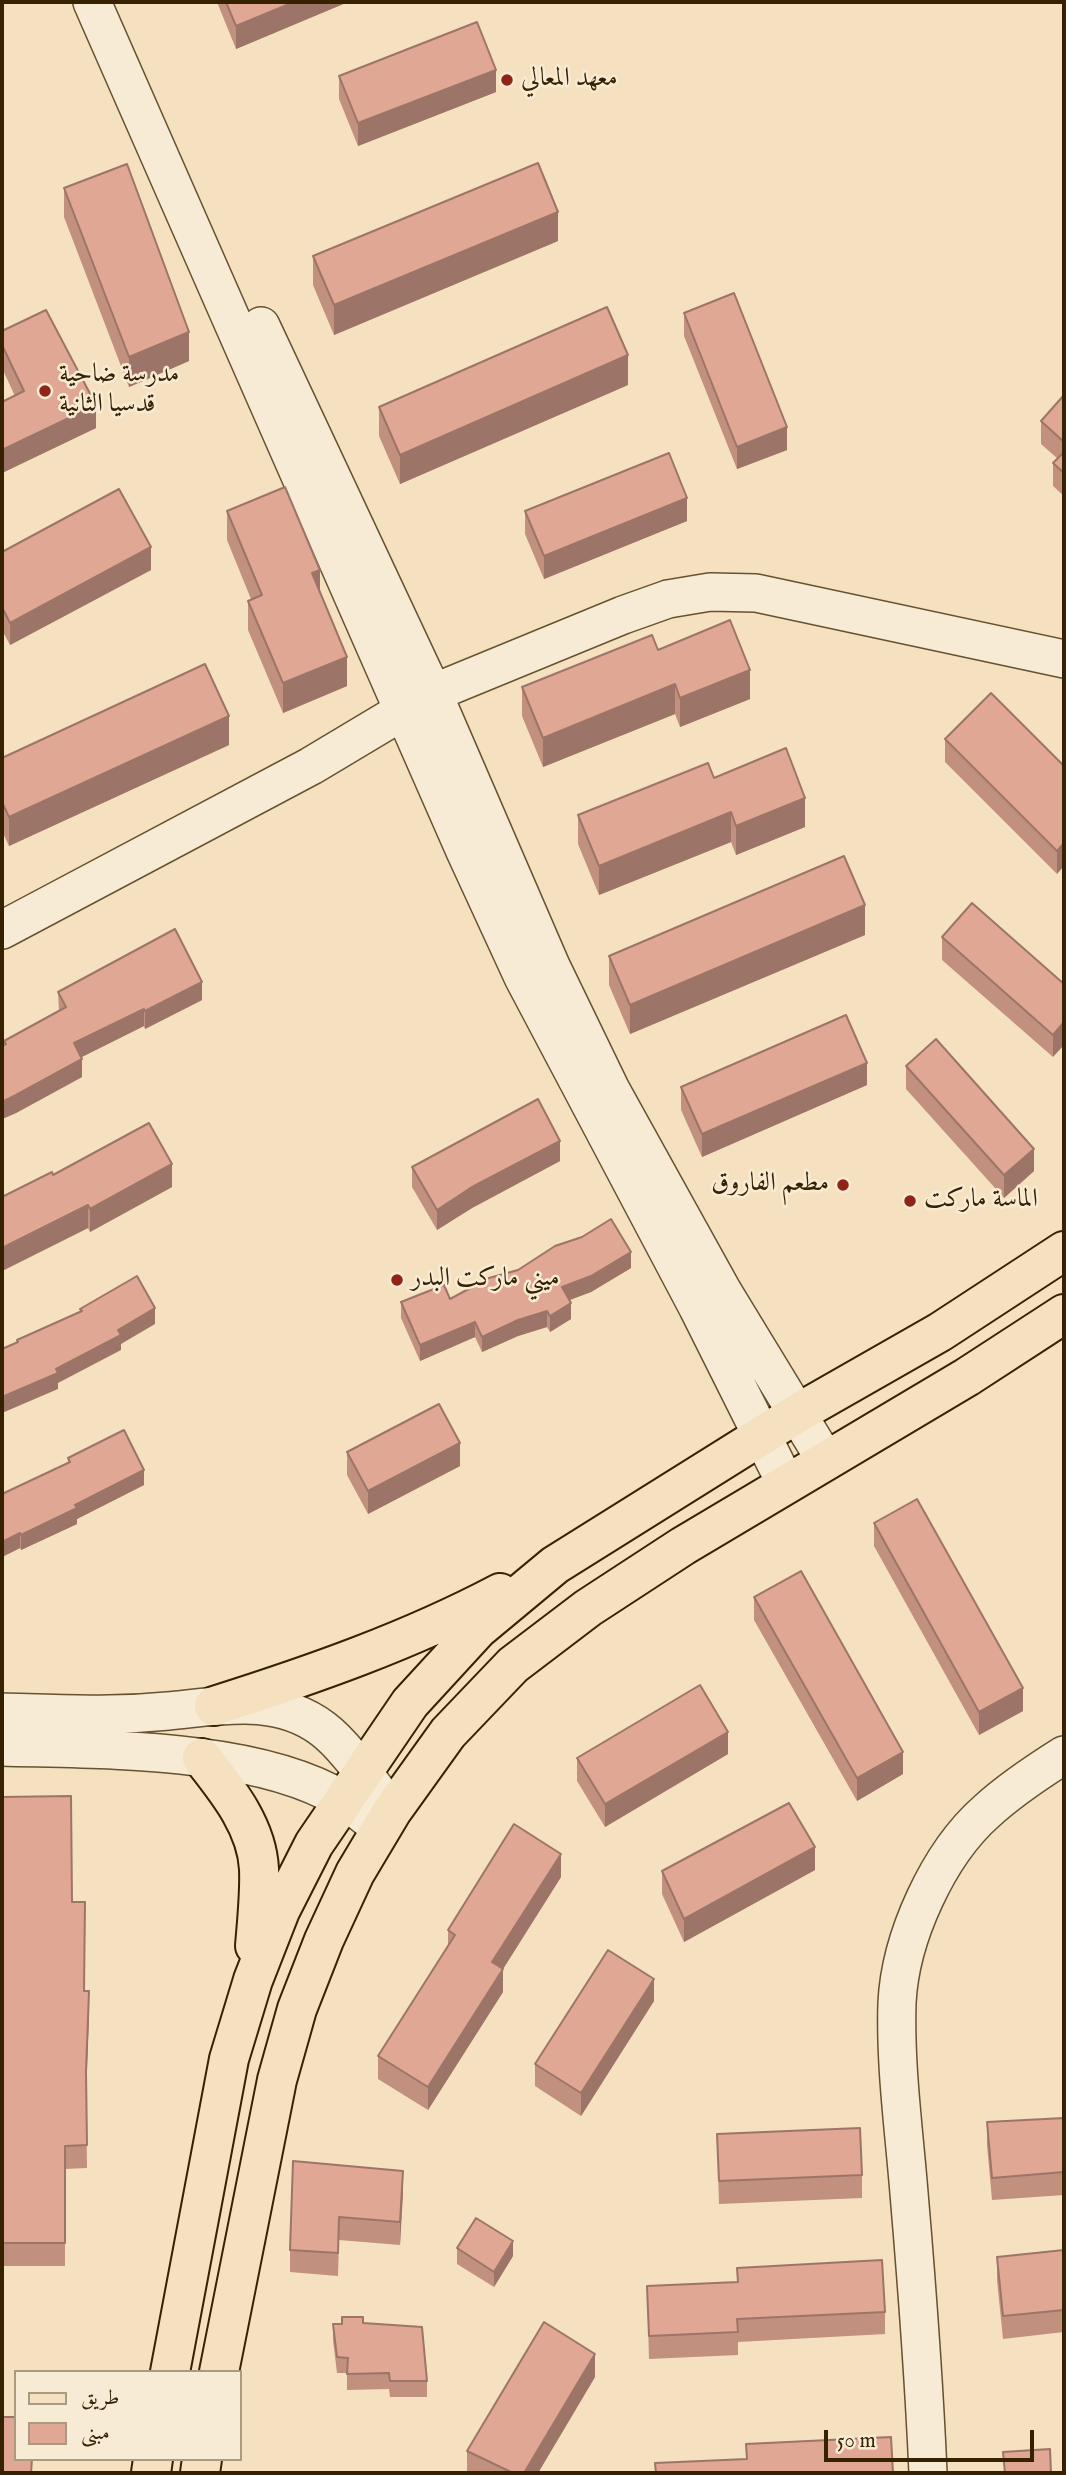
<!DOCTYPE html>
<meta charset="utf-8">
<style>
body{margin:0}
#map{position:relative;width:1066px;height:2475px;overflow:hidden;background:#f5e0bf;font-family:"IM FELL English",Amiri,serif}
canvas{display:block}
.frame{position:absolute;inset:0;border:4px solid #362200;pointer-events:none}
.legend{position:absolute;left:14px;top:2370px;width:228px;height:91px;box-sizing:border-box;background:#f8ebd5;border:2px solid #aa9b80;margin:0;padding:9px 12px;list-style:none;font-size:21px;color:#362200}
.legend li{display:flex;align-items:center;gap:14px;height:35px}
.legend b{width:35px;border:2px solid #aa9b80}
.scale{position:absolute;left:824px;top:2430px;width:210px;height:32px;box-sizing:border-box;border:4px solid #362200;border-top:0;padding-left:9px;font-size:21px;line-height:24px;white-space:nowrap;color:#362200;-webkit-text-stroke:5px #f8ebd5;paint-order:stroke}
</style>
<div id="map">
<canvas width="1066" height="2475"></canvas>
<div class="frame"></div>
<ul class="legend">
<li><b style="height:9px;background:#f5e0bf"></b>طريق</li>
<li><b style="height:19px;background:#e0a794"></b>مبنى</li>
</ul>
<div class="scale">50 m</div>
</div>
<script>
const g = document.querySelector('canvas').getContext('2d');
g.lineJoin = 'round';
function strokePath(path, color, width, dash) {
  g.strokeStyle = color;
  g.lineWidth = width;
  g.lineCap = dash ? 'butt' : 'round';
  g.setLineDash(dash || []);
  g.stroke(path);
}
function fill(path, color) {
  g.fillStyle = color;
  g.fill(path, 'evenodd');
}
function label(font, color, halo, rows, align = 'center') {
  g.font = font + ' "IM FELL English",Amiri,serif';
  g.lineWidth = 5;
  g.setLineDash([]);
  g.textBaseline = 'middle';
  g.strokeStyle = halo;
  g.fillStyle = color;
  for (const [text, x, y, turn = 0] of rows) {
    g.save();
    g.translate(x, y);
    g.rotate((+turn || 0) * Math.PI / 180);
    g.textAlign = isNaN(turn) ? turn : align;
    if (halo) g.strokeText(text, 0, 0);
    g.fillText(text, 0, 0);
    g.restore();
  }
}
const minor = new Path2D(`
 M92,2L465,851L523,977L698,1308L786,1484
 M261,326L433,693L551,966L611,1090L723,1292L826,1461
 M2,930L311,766L433,693L623,615L668,599L710,592L756,593L1064,659
 M2,1712C37,1713 73,1715 109,1714C129,1714 148,1713 168,1711C221,1706 277,1694 323,1729C347,1747 373,1787 392,1811
 M2,1747C102,1750 256,1747 343,1800C356,1808 369,1819 381,1829
 M928,2473C924,2380 917,2287 909,2193C904,2130 895,2067 897,2003C900,1938 938,1854 987,1811C1011,1789 1037,1772 1064,1755`);
const major = new Path2D(`
 M214,1706C312,1675 409,1641 500,1593
 M202,1758C227,1790 257,1826 259,1869C260,1894 257,1921 255,1946
 M170,2372L229,2059L253,1980L280,1911L314,1844L410,1703L478,1629L555,1565L798,1413L940,1332L1064,1251
 M219,2372L277,2080L297,2009L324,1940L355,1873L392,1811L448,1733L513,1665L588,1608L683,1546L967,1377L1064,1314
 M151,2473L153,2459
 M200,2473L202,2459`);
strokePath(minor, '#665230', 40);
strokePath(major, '#362200', 42);
strokePath(minor, '#f8ebd5', 37);
strokePath(major, '#f5e0bf', 38);
fill(new Path2D(`
 M217,2H348L236,49Z
 M339,76L496,92L358,146L339,99Z
 M64,188L189,361L129,387L64,217Z
 M558,241L334,335L313,285V256Z
 M684,313L787,450L737,469L684,336Z
 M2,331L96,428L2,473V402L15,396L2,368Z
 M628,385L400,484L379,436V407Z
 M1064,395V496L1053,486V463L1058,459L1041,444V421Z
 M227,511L320,591L347,686L283,713L248,630V601L251,599L227,540Z
 M525,511L687,521L544,579L525,534Z
 M2,552L151,570L10,645L2,630Z
 M658,650L750,699L680,727L675,714L543,767L522,716V687Z
 M945,739L1064,766L1057,874L945,762Z
 M229,745L9,846L2,831V758Z
 M714,778L805,827L736,855L731,842L599,895L578,844V815Z
 M865,935L630,1034L609,985V956Z
 M942,937L1064,984L1053,1057L942,960Z
 M58,992L202,1000L145,1029L144,1026L81,1057L82,1077L16,1113L2,1119V1046L4,1045V1041L59,1011Z
 M906,1066L1034,1171L1004,1198L906,1089Z
 M867,1085L702,1157L681,1110V1087Z
 M560,1161L472,1208L437,1230L412,1187V1167Z
 M53,1175L172,1187L90,1232L88,1228L2,1271V1197Z
 M631,1268L591,1292L569,1300L571,1319L550,1332L547,1327L518,1336L482,1352L475,1337L420,1361L401,1318V1302L450,1299Z
 M347,1452L460,1466L368,1514L347,1475Z
 M68,1458L144,1485L77,1519V1524L21,1550L20,1548L2,1557L68,1463Z
 M874,1523L1023,1711L979,1735L874,1546Z
 M754,1597L903,1774L857,1801L754,1620Z
 M728,1754L605,1827L577,1781V1758Z
 M2,1797L72,1902L84,1991L89,2014L86,2087L87,2168L65,2169V2266H2Z
 M815,1870L684,1942L662,1894V1871Z
 M561,1877L503,1969V1992L428,2110L378,2079V2056L448,1947V1930Z
 M654,2001L581,2116L535,2086V2064Z
 M1064,2118V2195L992,2200L987,2145V2122Z
 M717,2134L862,2175V2198L719,2204Z
 M403,2171L400,2245L339,2240L338,2276L290,2272V2250Z
 M457,2248L513,2256L494,2287L457,2264Z
 M1064,2250V2332L1003,2339L997,2280V2257Z
 M737,2268L885,2312V2334L738,2342V2355L649,2359L647,2286L737,2282Z
 M363,2323L427,2381V2397H390L389,2389L347,2390V2373H337L333,2340V2324Z
 M595,2377L538,2473H467V2451Z`), '#c1907f');
fill(new Path2D(`
 M294,2H348L236,49V26Z
 M496,70V92L358,146V123Z
 M558,212V241L334,335V305Z
 M189,332V361L129,387V357Z
 M628,355V385L400,484V455Z
 M96,405V428L2,473V450Z
 M787,427V450L737,469V447Z
 M687,498V521L544,579V556Z
 M151,547V570L10,645V623Z
 M320,570V599L312,573Z
 M347,657V686L283,713V683Z
 M750,670V699L680,727V698Z
 M675,684V714L543,767V738Z
 M229,716V745L9,846V817Z
 M805,798V827L736,855V826Z
 M731,812V842L599,895V866Z
 M1064,843V866L1057,874V851Z
 M865,905V935L630,1034V1005Z
 M202,982V1000L145,1029V1011Z
 M144,1009V1026L74,1061V1043Z
 M1064,1022V1045L1053,1057V1035Z
 M82,1059V1077L16,1113L2,1119V1102Z
 M867,1063V1085L702,1157V1134Z
 M560,1141V1161L472,1208L437,1230V1210L472,1187Z
 M1034,1149V1171L1004,1198V1175Z
 M172,1164V1187L90,1232V1209Z
 M88,1205V1228L2,1271V1248Z
 M631,1252V1268L591,1292L562,1303V1287Z
 M571,1303V1319L550,1332V1316Z
 M155,1308V1324L121,1344V1350L58,1383V1389L2,1413V1397L56,1369L118,1330Z
 M547,1311V1327L518,1336L482,1352V1337L518,1320Z
 M475,1322V1337L420,1361V1345Z
 M460,1443V1466L368,1514V1491Z
 M144,1470V1485L77,1519V1524L21,1550V1535L75,1505Z
 M20,1533V1548L2,1557V1542Z
 M1023,1688V1711L979,1735V1712Z
 M728,1732V1754L605,1827V1804Z
 M903,1752V1774L857,1801V1778Z
 M815,1847V1870L684,1942V1919Z
 M561,1854V1877L503,1969V1992L428,2110V2087L492,1962Z
 M654,1979V2001L581,2116V2093Z
 M89,1991V2014L86,2095V2072Z
 M403,2171V2194L400,2245V2222Z
 M513,2241V2256L494,2287V2272Z
 M595,2354V2377L538,2473H524Z`), '#9d7568');
const building = new Path2D(`
 M226,2H294L236,26Z
 M477,22L496,70L358,123L339,76Z
 M538,163L558,212L334,305L313,256Z
 M127,164L189,332L129,357L64,188Z
 M734,293L787,427L737,447L684,313Z
 M607,307L628,355L400,455L379,407Z
 M46,310L96,405L2,450V402L24,391L2,345V331Z
 M1064,395V442L1041,421Z
 M1064,452V473L1053,463Z
 M669,453L687,498L544,556L525,511Z
 M285,487L320,570L312,573L347,657L283,683L248,601L262,595L227,511Z
 M119,489L151,547L10,623L2,607V552Z
 M730,620L750,670L680,698L675,684L543,738L522,687L652,635L658,650Z
 M205,664L229,716L9,817L2,802V758Z
 M991,693L1064,766V843L1057,851L945,739Z
 M786,748L805,798L736,826L731,812L599,866L578,815L708,763L714,778Z
 M844,856L865,905L630,1005L609,956Z
 M972,903L1064,984V1022L1053,1035L942,937Z
 M175,929L202,982L145,1011L144,1009L74,1043L82,1059L16,1095L2,1102V1046L6,1044L4,1041L66,1007L58,992Z
 M846,1015L867,1063L702,1134L681,1087Z
 M936,1039L1034,1149L1004,1175L906,1066Z
 M538,1099L560,1141L472,1187L437,1210L412,1167Z
 M149,1123L172,1164L90,1209L88,1205L2,1248V1197L52,1172L53,1175Z
 M611,1219L631,1252L591,1276L562,1287L571,1303L550,1316L547,1311L518,1320L482,1337L475,1322L420,1345L401,1302L444,1285L450,1299L489,1278L518,1270L555,1246L582,1237Z
 M137,1276L155,1308L118,1330L121,1335L56,1369L58,1373L2,1397V1349L18,1342L17,1340L82,1311L80,1309Z
 M439,1404L460,1443L368,1491L347,1452Z
 M124,1430L144,1470L75,1505L77,1508L21,1535L20,1533L2,1542V1494L70,1462L68,1458Z
 M917,1499L1023,1688L979,1712L874,1523Z
 M801,1571L903,1752L857,1778L754,1597Z
 M700,1685L728,1732L605,1804L577,1758Z
 M71,1796L72,1902H85L84,1991H89L86,2072L87,2145L65,2146V2243H2V1797Z
 M789,1803L815,1847L684,1919L662,1871Z
 M514,1824L561,1854L492,1962L503,1969L428,2087L378,2056L455,1935L448,1930Z
 M608,1950L654,1979L581,2093L535,2064Z
 M1064,2118V2172L992,2178L987,2122Z
 M860,2128L862,2175L719,2181L717,2134Z
 M293,2161L403,2171L400,2222L339,2217L338,2253L290,2250Z
 M476,2218L513,2241L494,2272L457,2248Z
 M1064,2250V2310L1003,2316L997,2257Z
 M882,2260L885,2312L737,2319L738,2332L649,2336L647,2286L738,2282L737,2268Z
 M342,2317H363V2323L422,2327L427,2381H390L389,2373L347,2374L348,2358L337,2357L333,2324H342Z
 M544,2322L595,2354L524,2473H513L467,2451Z
 M2,2417H16V2459H32L31,2473H2Z
 M891,2437L893,2473H656L655,2463L747,2459L746,2444Z
 M1050,2449L1051,2473H1005L1003,2452Z`);
fill(building, '#e0a794');
strokePath(building, '#9d7568', 2);
for (const [x, y, r, color] of [
 [507,80,7,"#8f2418"],
 [45,391,7,"#8f2418"],
 [843,1185,7,"#8f2418"],
 [910,1201,7,"#8f2418"],
 [397,1280,7,"#8f2418"]
]) {
  const dot = new Path2D();
  dot.arc(x, y, r, 0, 2 * Math.PI);
  g.fillStyle = color;
  g.fill(dot);
  strokePath(dot, '#f8ebd5', 2.5);
}
label('26px', '#362200', '#f8ebd5', [
 ["معهد المعالي",521,80],
 ["مدرسة ضاحية",59,376],
 ["قدسيا الثانية",59,406],
 ["مطعم الفاروق",829,1185,"right"],
 ["الماسة ماركت",924,1201],
 ["ميني ماركت البدر",411,1280]
], 'left');
</script>
